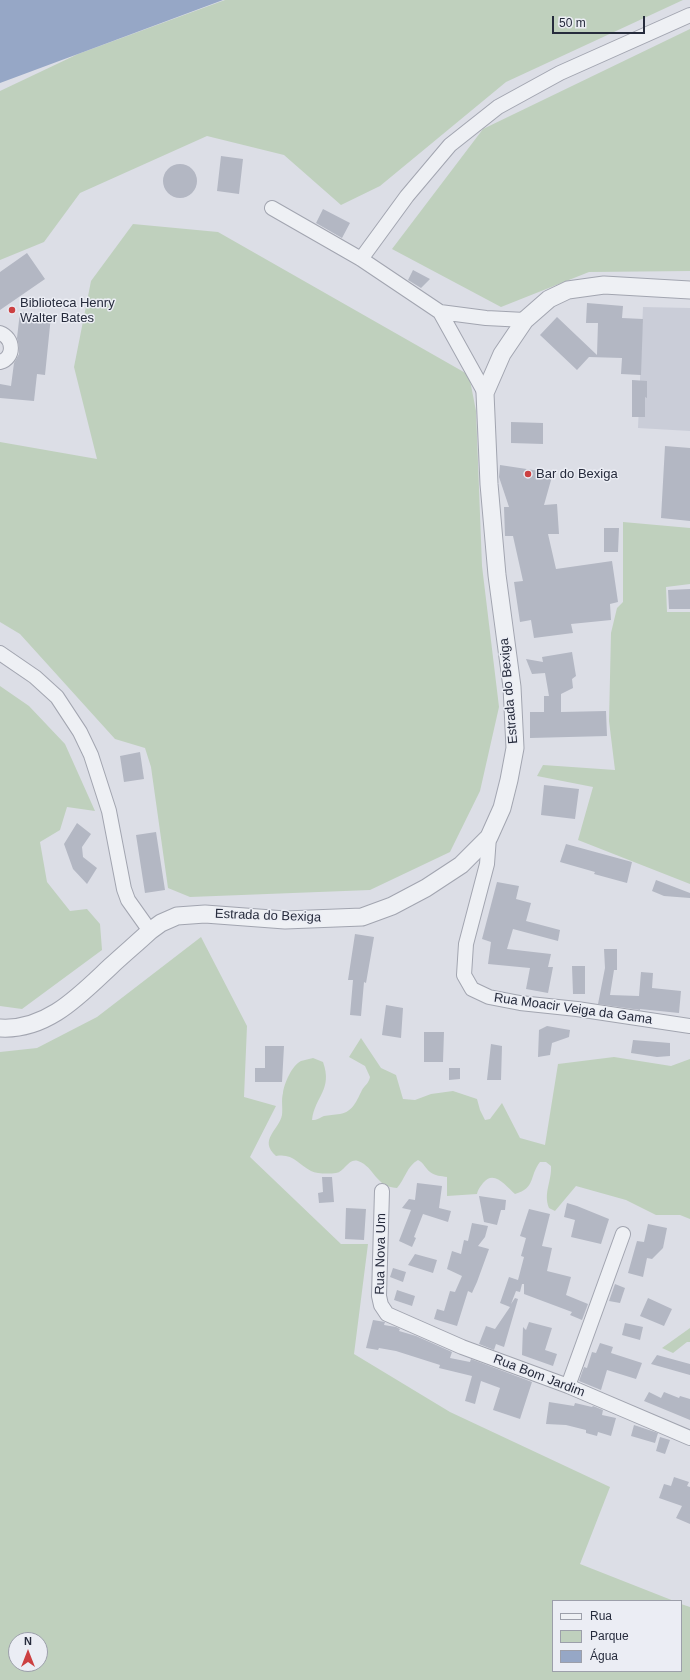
<!DOCTYPE html>
<meta charset="utf-8">
<style>
body{margin:0}
#map{position:relative;width:690px;height:1680px;overflow:hidden;background:#dcdee6;font-family:Helvetica,sans-serif}
canvas{display:block}
.legend{position:absolute;left:552px;top:1600px;width:130px;height:72px;box-sizing:border-box;background:#ebedf4;border:1px solid #9c9faa;margin:0;padding:5px 7px;list-style:none;font-size:12px;color:#262b3c}
.legend li{display:flex;align-items:center;gap:8px;height:20px}
.legend b{width:20px;border:1px solid #9c9faa}
.north{position:absolute;left:8px;top:1632px;width:40px;height:40px;box-sizing:border-box;background:#ebedf4;border:1px solid #9c9faa;border-radius:50%;rotate:0deg;font-size:11px;font-weight:700;line-height:16px;text-align:center;color:#262b3c}
.north::after{content:'';display:block;margin:auto;width:14px;height:18px;background:#cc4041;clip-path:polygon(50% 0,100% 100%,50% 72%,0 100%)}
.scale{position:absolute;left:552px;top:16px;width:93px;height:18px;box-sizing:border-box;border:2px solid #262b3c;border-top:0;padding-left:5px;font-size:12px;line-height:14px;white-space:nowrap;color:#262b3c;-webkit-text-stroke:3px #ebedf4;paint-order:stroke}
</style>
<div id="map">
<canvas width="690" height="1680"></canvas>
<ul class="legend">
<li><b style="height:5px;background:#eef0f4"></b>Rua</li>
<li><b style="height:11px;background:#bfd0bd"></b>Parque</li>
<li><b style="height:11px;background:#96a7c6"></b>Água</li>
</ul>
<div class="north">N</div>
<div class="scale">50 m</div>
</div>
<script>
const g = document.querySelector('canvas').getContext('2d');
g.lineJoin = 'round';
function fill(path, color) {
  g.fillStyle = color;
  g.fill(path, 'evenodd');
}
function strokePath(path, color, width, dash) {
  g.strokeStyle = color;
  g.lineWidth = width;
  g.lineCap = dash ? 'butt' : 'round';
  g.setLineDash(dash || []);
  g.stroke(path);
}
function label(font, color, halo, rows, align = 'center') {
  g.font = font + ' Helvetica,sans-serif';
  g.lineWidth = 3;
  g.setLineDash([]);
  g.textBaseline = 'middle';
  g.strokeStyle = halo;
  g.fillStyle = color;
  for (const [text, x, y, turn = 0] of rows) {
    g.save();
    g.translate(x, y);
    g.rotate((+turn || 0) * Math.PI / 180);
    g.textAlign = isNaN(turn) ? turn : align;
    if (halo) g.strokeText(text, 0, 0);
    g.fillText(text, 0, 0);
    g.restore();
  }
}
fill(new Path2D(`
 M643,307L690,308V431L638,428Z`), '#cacdd8');
fill(new Path2D(`
 M225,0H683L506,82L380,186L341,205L284,155L207,136L80,193L44,242L0,260V91L78,54Z
 M690,29V271L589,272L501,307L392,249L483,129Z
 M133,224L218,232L469,375L476,411L482,566L499,707L480,791L450,852L370,890L190,897L168,888L151,767L145,748L115,739L20,634L0,622V442L97,459L74,367L91,281Z
 M623,522L690,528V584L666,587L667,612H690V884L578,840L593,787L537,776L543,765L615,770L609,721L611,633L617,608L623,602Z
 M0,686L29,706L65,744L95,811L67,807L60,830L40,842L47,882L70,911L87,909L100,924L102,950L22,1009L0,1006Z
 M201,937L247,1026L244,1097L276,1106L250,1157L341,1244H368L354,1354L450,1412L610,1487L580,1564L674,1601H553V1671H681V1604L690,1607V1680H0V1052L37,1048L97,1017ZM16,1640H40V1664H16Z
 M361,1038L381,1068L396,1075L403,1099L415,1100L431,1094L453,1091L477,1099L480,1110L485,1120L490,1119L502,1103L520,1138L545,1145L558,1064L614,1057L671,1066L690,1059V1219L680,1215H656L626,1200L576,1186L555,1211L549,1208C543,1193 552,1181 551,1166L546,1162H540C529,1176 536,1188 515,1194C506,1186 494,1169 483,1183C480,1187 478,1189 477,1194L447,1196V1177C441,1176 435,1176 430,1172C425,1168 424,1163 418,1160C407,1166 405,1179 397,1188C375,1187 375,1167 358,1161C348,1158 345,1172 336,1173C329,1174 317,1174 311,1171C298,1164 293,1153 276,1156C258,1140 279,1130 282,1115C283,1108 281,1100 283,1093C284,1084 292,1065 301,1061C305,1060 309,1059 313,1058L323,1062C333,1090 315,1096 312,1120C318,1120 319,1118 324,1116C329,1115 334,1115 340,1114C353,1112 357,1100 362,1090C365,1085 369,1083 370,1077L365,1066L349,1057Z
 M690,1328V1342H687L673,1353L662,1348Z`), '#bfd0bd');
fill(new Path2D(`
 M0,0H223L0,83Z`), '#96a7c6');
fill(new Path2D(`
 M221,156L243,159L239,194L217,191Z
 M163 181a17 17 0 1 1 34 0a17 17 0 1 1-34 0Z
 M323,209L350,223L342,238L316,223Z
 M27,253L45,279L0,310V272Z
 M413,270L430,279L421,288L408,280Z
 M587,303L623,306L622,318L643,319L641,375L621,374L622,358L589,357L577,370L540,335L557,317L597,355L598,323H586Z
 M20,312L51,316L45,375L37,374L34,401L0,398V384L11,386L14,363L19,354V346L17,338Z
 M632,380L647,381V398L645,397V417H632Z
 M511,422L543,423V444L511,443Z
 M665,446L690,448V521L661,518Z
 M500,465L553,473L544,505L557,504L559,534H548L556,569L612,561L618,602L610,604L611,620L571,624L573,633L534,638L531,620L520,622L514,582L523,581L513,536H505L504,507H509L499,477Z
 M604,528H619L618,552H604Z
 M690,589V609H669L668,590Z
 M572,652L576,676L572,679L573,688L561,694V712L606,711L607,736L530,738V712H544V696H549L545,673L532,674L526,659L543,662L542,657Z
 M140,752L144,779L124,782L120,756Z
 M544,785L579,789L575,819L541,815Z
 M77,823L91,834L82,847L83,857L97,868L87,884L73,869L64,844Z
 M156,832L165,890L145,893L136,835Z
 M566,844L632,862L627,883L594,874L595,872L560,862Z
 M656,880L690,893V898L664,896L652,891Z
 M497,882L519,886L516,899L531,903L526,921L560,930L558,941L513,929L507,949L551,954L548,967H553L548,993L526,989L530,968L488,964L491,942L482,939Z
 M355,934L374,937L366,983L364,982L361,1016L350,1015L353,980H348Z
 M604,949H617V970H614L610,995L639,996L641,972L653,973L652,988L681,991L679,1013L640,1009V1010L598,1004L605,968Z
 M572,966H585V994H573Z
 M386,1005L403,1008L401,1038L382,1035Z
 M547,1026L570,1030L569,1037L552,1043L550,1055L538,1057L539,1030Z
 M424,1032H444L443,1062H424Z
 M633,1040L670,1043V1056L657,1057L631,1053Z
 M491,1044L502,1046L501,1080H487Z
 M265,1046H284L282,1082H255V1068H265Z
 M449,1068H460V1079L449,1080Z
 M322,1177H332L334,1202L319,1203L318,1193L323,1192Z
 M417,1183L442,1186L439,1208L451,1211L448,1222L423,1214L414,1237L416,1238L412,1247L399,1241L411,1210L402,1208L409,1199L415,1200Z
 M479,1196L506,1200L505,1210H501L497,1225L484,1222Z
 M567,1203L577,1206L609,1219L601,1244L571,1237L575,1220L564,1217Z
 M346,1208L366,1209L364,1240L345,1239Z
 M529,1209L550,1214L542,1246L552,1248L547,1271L571,1277L566,1295L588,1304L582,1320L570,1315L572,1312L524,1294V1284H522L520,1292L516,1291L511,1304L515,1298L518,1299L504,1347L496,1344L494,1350L479,1344L486,1326L495,1329L510,1307L500,1303L509,1277L518,1280L524,1257L521,1256L526,1238L520,1236Z
 M472,1223L488,1226L485,1237L478,1246L489,1249L477,1282L472,1293L468,1291L457,1326L434,1319L437,1309L444,1311L450,1291L455,1292L462,1276L447,1269L452,1251L461,1254L464,1240L468,1241Z
 M648,1224L667,1228L663,1248L652,1259L647,1258L643,1277L628,1273L637,1241L644,1242Z
 M415,1254L437,1260L433,1273L408,1265Z
 M393,1268L406,1272L403,1282L390,1277Z
 M615,1284L625,1288L620,1303L609,1301Z
 M397,1290L415,1296L412,1306L394,1300Z
 M648,1298L672,1309L664,1326L640,1316Z
 M373,1320L385,1322L384,1325L396,1327L400,1329L399,1331L416,1336L452,1352L450,1358L470,1362L471,1359L532,1382L520,1419L493,1410L500,1388L481,1381L475,1404L465,1401L472,1376L439,1368L440,1365L396,1351L379,1348L378,1350L366,1348Z
 M529,1322L552,1328L545,1350L557,1354L553,1366L522,1355L523,1327L526,1330Z
 M625,1323L643,1327L640,1340L622,1335Z
 M600,1343L613,1347L611,1353L642,1363L636,1379L607,1370L601,1390L579,1381L584,1367L587,1368L592,1352L596,1353Z
 M657,1355L690,1364V1375L651,1364Z
 M649,1392L661,1398L664,1392L679,1398L680,1396L690,1399V1420L644,1401Z
 M549,1402L574,1406L575,1403L592,1407L593,1406L603,1410L602,1415L616,1418L611,1436L598,1432L597,1436L586,1433V1430L566,1425L546,1424Z
 M634,1425L658,1433L655,1443L631,1436Z
 M660,1437L670,1440L665,1454L656,1451Z
 M674,1477L689,1482L687,1486L690,1487V1524L676,1518L682,1506L659,1498L664,1484L671,1486Z`), '#b3b7c3');
const minor = new Path2D(`
 M272,208L361,259L440,312L486,318L525,320
 M361,259L407,196L450,145L498,107L560,73L690,15
 M440,312L485,393
 M0,333C14,338 15,358 0,362
 M0,653L35,677L57,697L80,732L91,755L109,811L124,889L128,900L150,931
 M489,837L487,864L466,944L464,975L472,989L489,997L520,1003L577,1009L690,1026
 M382,1191L379,1296L381,1305L387,1314L462,1347L568,1386L690,1438
 M568,1386L623,1234`);
const tertiary = new Path2D(`
 M0,1028C47,1031 80,995 111,966C124,954 137,943 150,931L161,923L177,916L205,914L285,920L362,917L392,906L426,888L461,865L489,837L502,808L509,780L515,748L512,687L497,575L489,484L485,393L502,354L525,320L549,299L568,290L604,285L690,290`);
strokePath(minor, '#a2a5b0', 16);
strokePath(tertiary, '#a2a5b0', 19);
strokePath(minor, '#eef0f4', 14);
strokePath(tertiary, '#eef0f4', 17);
for (const [x, y, r, color] of [
 [12,310,4,"#cc4041"],
 [528,474,4,"#cc4041"]
]) {
  const dot = new Path2D();
  dot.arc(x, y, r, 0, 2 * Math.PI);
  g.fillStyle = color;
  g.fill(dot);
  strokePath(dot, '#ebedf4', 1.5);
}
label('13px', '#262b3c', '#ebedf4', [
 ["Biblioteca Henry",20,303],
 ["Walter Bates",20,318],
 ["Bar do Bexiga",536,474]
], 'left');
label('13px', '#262b3c', '#ebedf4', [
 ["Estrada do Bexiga",509,691,-95],
 ["Estrada do Bexiga",268,916,2],
 ["Rua Moacir Veiga da Gama",573,1009,8],
 ["Rua Nova Um",381,1254,-89],
 ["Rua Bom Jardim",539,1376,21]
]);
</script>
